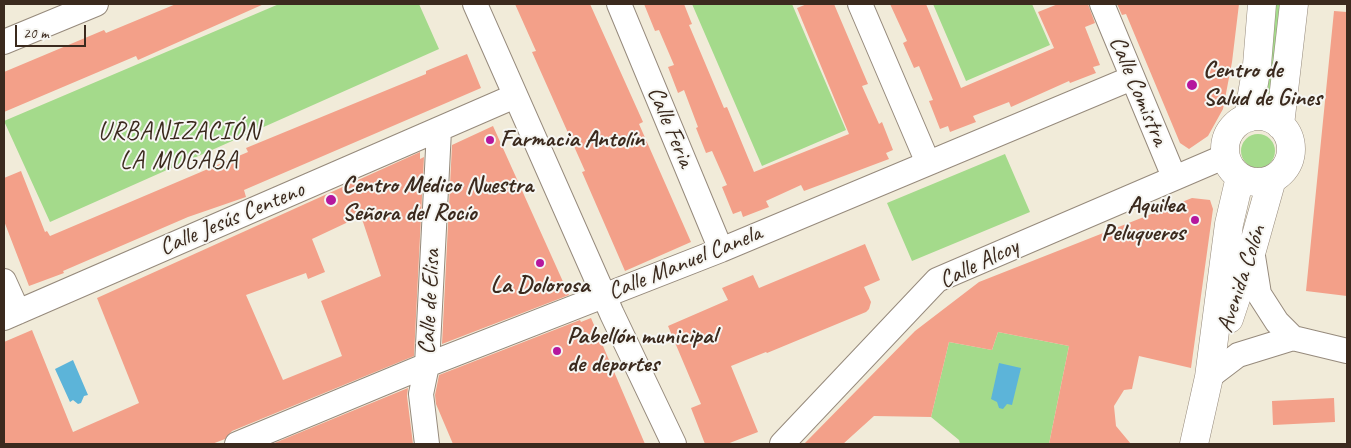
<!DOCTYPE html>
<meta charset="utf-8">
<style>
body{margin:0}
#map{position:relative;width:1351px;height:448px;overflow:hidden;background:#f1ebd9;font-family:Caveat,sans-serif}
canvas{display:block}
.frame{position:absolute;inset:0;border:5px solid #3b2a1e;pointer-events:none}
.scale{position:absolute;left:15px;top:25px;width:71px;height:22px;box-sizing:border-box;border:2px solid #3b2a1e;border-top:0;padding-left:6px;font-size:15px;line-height:18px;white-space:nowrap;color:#3b2a1e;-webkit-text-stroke:4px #f6f6f2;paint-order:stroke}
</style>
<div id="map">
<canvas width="1351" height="448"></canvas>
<div class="frame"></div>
<div class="scale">20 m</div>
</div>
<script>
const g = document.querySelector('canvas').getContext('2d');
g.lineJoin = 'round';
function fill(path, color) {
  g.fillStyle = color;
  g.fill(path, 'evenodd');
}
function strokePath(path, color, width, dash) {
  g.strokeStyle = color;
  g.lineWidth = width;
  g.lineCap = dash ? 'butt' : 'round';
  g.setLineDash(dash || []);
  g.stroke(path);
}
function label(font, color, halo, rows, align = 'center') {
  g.font = font + ' Caveat,sans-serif';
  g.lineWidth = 4;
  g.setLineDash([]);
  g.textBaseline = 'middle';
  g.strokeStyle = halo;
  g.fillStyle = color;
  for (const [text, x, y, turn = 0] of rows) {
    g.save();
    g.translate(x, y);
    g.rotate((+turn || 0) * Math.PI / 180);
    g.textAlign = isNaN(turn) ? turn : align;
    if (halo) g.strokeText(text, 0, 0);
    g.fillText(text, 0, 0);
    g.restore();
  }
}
fill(new Path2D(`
 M279,4H419L439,49L50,222L4,121Z
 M692,4H792L846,130L762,166Z
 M933,4H1032L1050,45L966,81Z
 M1273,4H1281L1269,110L1263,108Z
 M1241 151a17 17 0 1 1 34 0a17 17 0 1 1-34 0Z
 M1005,154L1030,212L912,261L887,203Z
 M998,332L1069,346L1049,444H960L959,440L931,417L949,342L992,350Z`), '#a4da8b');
fill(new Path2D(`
 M73,360L88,395L84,396L81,403L78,404L73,400L70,402L55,369Z
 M999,363L1021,368L1012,405L1007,404L1003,409L999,408L997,402L991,399Z`), '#5cb4d9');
fill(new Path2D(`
 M176,4H264L138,60L136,56L4,112V72L104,30L106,33Z
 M515,4H590L643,122L639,124L691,242L625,271L582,172L585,171L532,52L536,51Z
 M644,4H684L692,24L689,25L724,108L727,107L754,172L849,134L797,8L807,4H834L868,84L862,86L879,124L882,122L893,150L886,153L889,159L804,191L801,185L766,201L769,207L743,217L741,211L733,214L722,187L727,185L712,151L706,153L696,128L698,127L684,90L678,93L668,67L674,65L659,30L655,31Z
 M890,4H926L961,88L1054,48L1038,12L1058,4H1088L1095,23L1085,27L1100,65L1093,67L1096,73L1070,83L1069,81L1011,107L1009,102L973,116L976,122L950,132L948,126L940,129L929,101L933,100L919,66L914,68L903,43L907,41Z
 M1117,4H1239L1232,62L1223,109L1208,136L1189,149L1180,143L1126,14L1122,15Z
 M1334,11L1347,12V296L1306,291Z
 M467,54L481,88L244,190L246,197L188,217L63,271L64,273L29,286L4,221V178L21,171L45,232L47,231L50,236L248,152L246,148L426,74V71Z
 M493,126L569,295L442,344L452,145Z
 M420,152V159L424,157L414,356L232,431L225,439L212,444H4V342L32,330L73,432L139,403L97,298ZM361,216L381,276L321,301L342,356L283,380L246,295L306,273L308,279L325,272L312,239Z
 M1192,198L1210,200L1213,209L1191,368L1139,356L1132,389L1124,390L1114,406L1116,426L1131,444H1049L1069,346L998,332L992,350L949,342L931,417L874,416L843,444H804L915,331L979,282Z
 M865,244L880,280L864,287L871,302L869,309L866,312L767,353L766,352L731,366L758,432L727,444H705L691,408L701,404L668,326L728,300L722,288L753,275L759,288Z
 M591,318L645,444H453L436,404L435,395L439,375L580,320L581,322Z
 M408,388L407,396L413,444H272Z
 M1334,398L1335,422L1273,425L1272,401Z`), '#f3a089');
const street = new Path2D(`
 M475,4L612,314L674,444
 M619,4L721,250
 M860,4L928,163
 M1102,4L1174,177
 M4,42L96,4
 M1252,250L1259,294L1277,322L1293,338L1347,351
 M4,281L18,312
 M4,318L515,96
 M1209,377L1238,355L1293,338
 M237,444L427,365L721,250L1132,78
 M427,444L421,394L427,365L439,130
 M782,444L937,280L1226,156`);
const secondary = new Path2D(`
 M1225 149a33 33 0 1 1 66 0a33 33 0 1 1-66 0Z
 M1248,118L1257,65L1262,4
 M1280,125L1294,4
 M1229,319L1252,250L1272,179
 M1194,444L1209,377L1229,224L1240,177`);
strokePath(street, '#968a7c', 26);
strokePath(secondary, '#968a7c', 29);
strokePath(street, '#fff', 24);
strokePath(secondary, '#fff', 28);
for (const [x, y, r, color] of [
 [1192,85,6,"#b5179e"],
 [490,140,5,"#b5179e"],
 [331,200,6,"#b5179e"],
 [1195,220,5,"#b5179e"],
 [540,263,5,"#b5179e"],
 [557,351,5,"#b5179e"]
]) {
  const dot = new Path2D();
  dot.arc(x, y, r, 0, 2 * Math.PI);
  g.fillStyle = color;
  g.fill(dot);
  strokePath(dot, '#f6f6f2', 2);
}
label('bold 24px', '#3b2a1e', '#f6f6f2', [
 ["Centro de",1203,71],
 ["Salud de Gines",1203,99],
 ["Farmacia Antolín",500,140],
 ["Centro Médico Nuestra",342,186],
 ["Señora del Rocío",342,214],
 ["Aquilea",1185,206,"right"],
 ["Peluqueros",1185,234,"right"],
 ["La Dolorosa",540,286,"center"],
 ["Pabellón municipal",567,337],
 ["de deportes",567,365]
], 'left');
label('24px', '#3b2a1e', '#f6f6f2', [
 ["Calle Comistra",1138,91,67],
 ["Calle Feria",670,127,67],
 ["Calle Jesús Centeno",232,219,-23],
 ["Calle Manuel Canela",685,263,-22],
 ["Calle Alcoy",979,264,-26],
 ["Avenida Colón",1242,279,-72],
 ["Calle de Elisa",430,302,-87]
]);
g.letterSpacing = '1px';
label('25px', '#3b2a1e', '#f6f6f2', [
 ["URBANIZACIÓN",179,132],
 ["LA MOGABA",179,161]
]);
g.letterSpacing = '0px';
</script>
